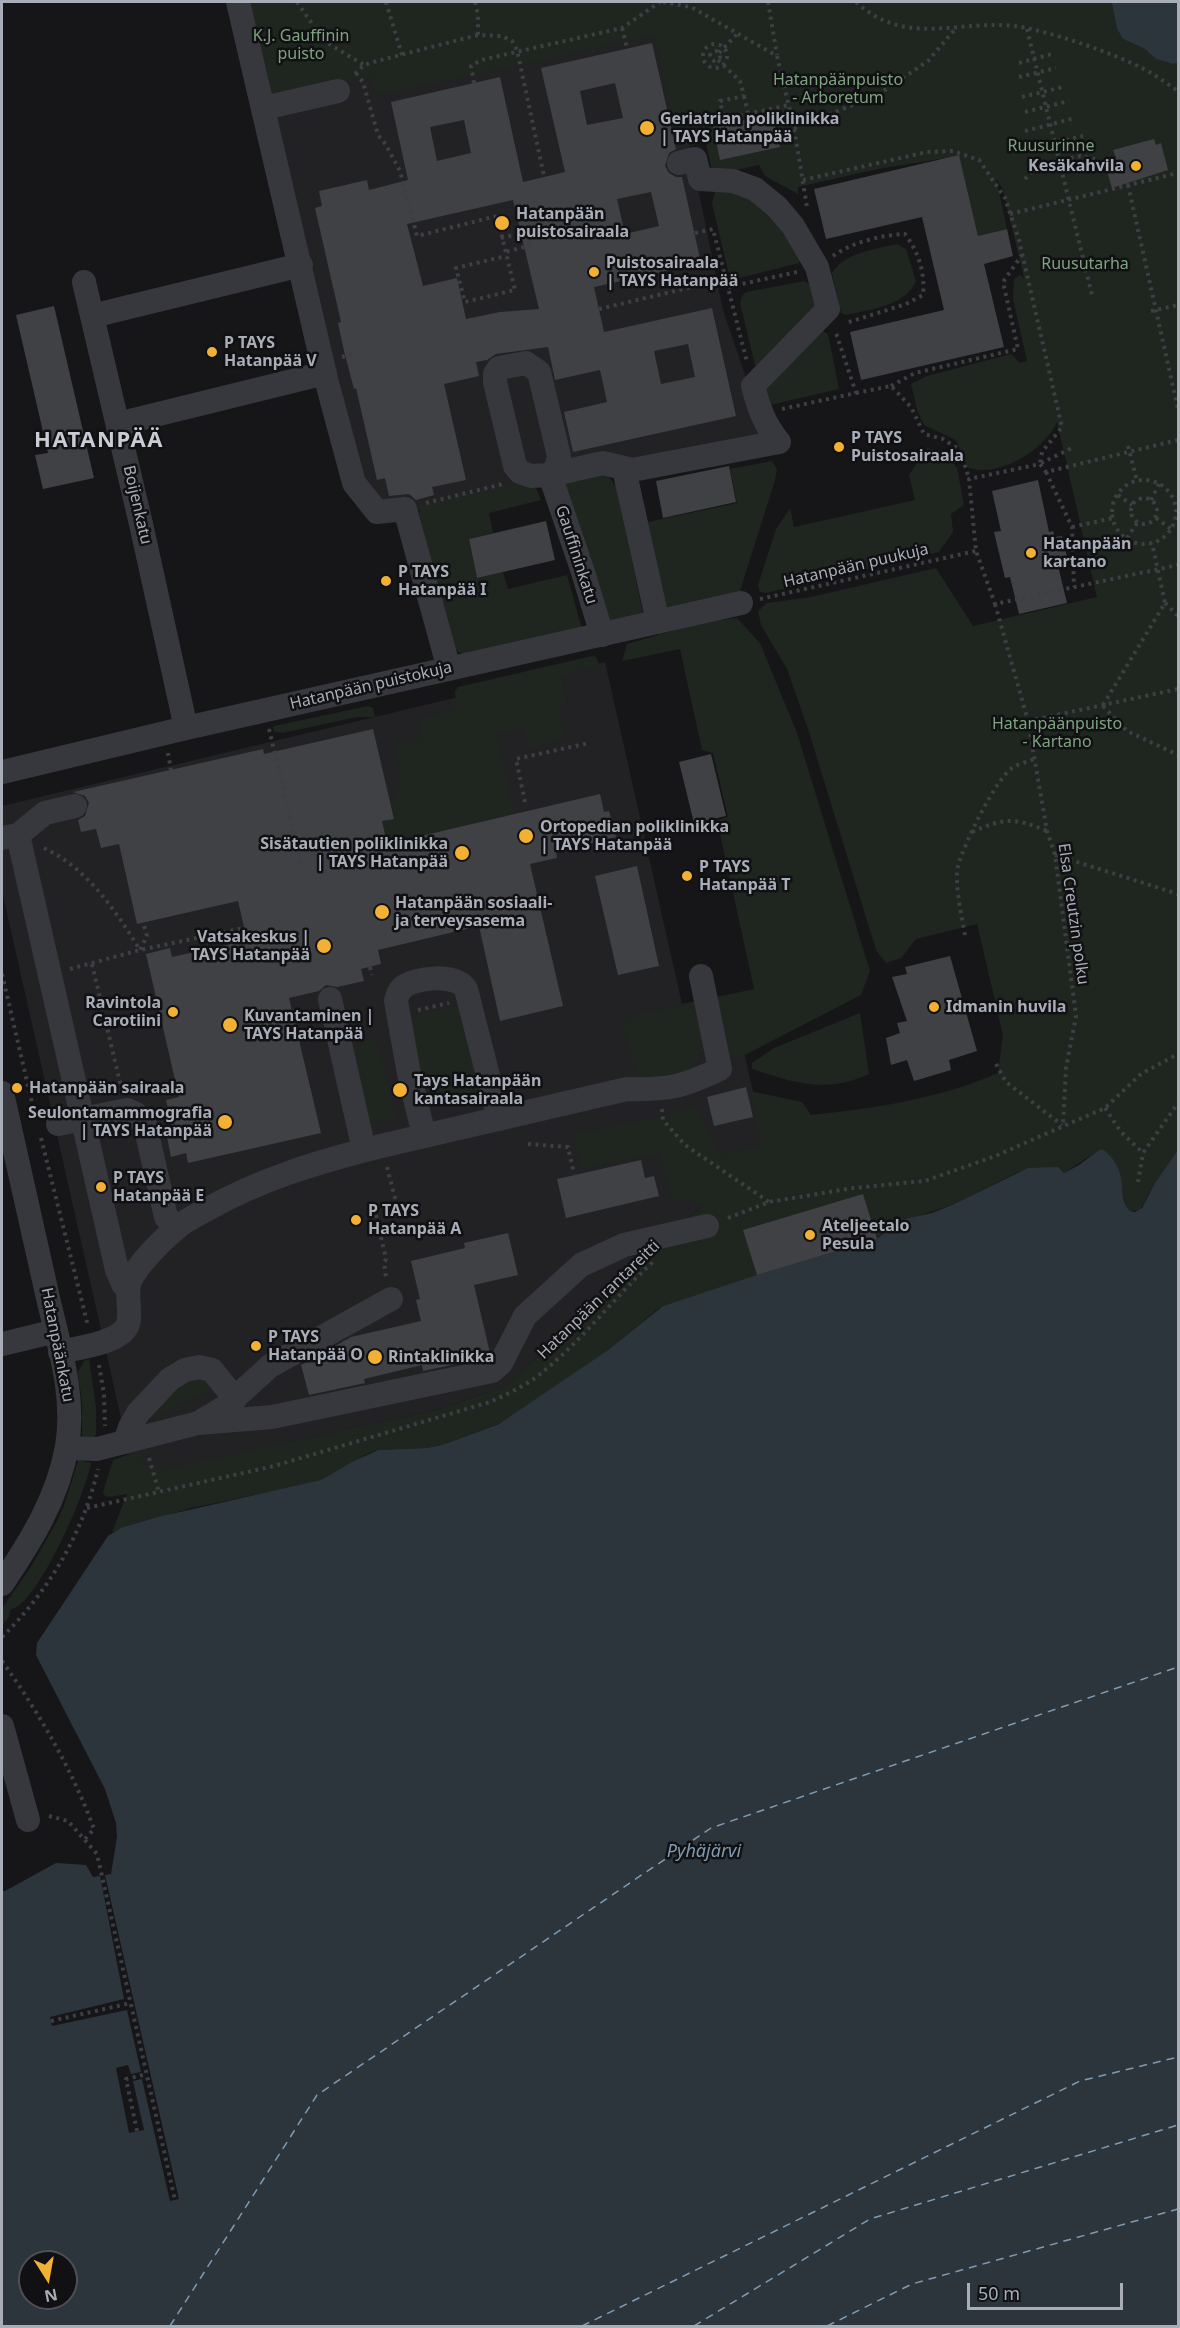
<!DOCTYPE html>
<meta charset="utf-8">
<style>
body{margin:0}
#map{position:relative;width:1180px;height:2328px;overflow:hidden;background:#161618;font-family:"Noto Sans",sans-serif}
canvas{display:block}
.frame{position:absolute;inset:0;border:3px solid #a8adb8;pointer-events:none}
.north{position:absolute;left:18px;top:2250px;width:60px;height:60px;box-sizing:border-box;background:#111113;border:2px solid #4d4f55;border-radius:50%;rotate:169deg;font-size:16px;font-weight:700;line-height:24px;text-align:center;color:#a8adb8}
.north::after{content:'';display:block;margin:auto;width:21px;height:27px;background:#f2b134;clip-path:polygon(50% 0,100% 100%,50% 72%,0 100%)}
.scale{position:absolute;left:967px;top:2283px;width:156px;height:27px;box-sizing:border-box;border:3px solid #a8adb8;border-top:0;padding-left:8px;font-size:18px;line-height:21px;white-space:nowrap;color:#a8adb8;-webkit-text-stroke:4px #111113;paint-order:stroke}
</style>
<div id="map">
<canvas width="1180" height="2328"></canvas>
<div class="frame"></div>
<div class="north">N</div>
<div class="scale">50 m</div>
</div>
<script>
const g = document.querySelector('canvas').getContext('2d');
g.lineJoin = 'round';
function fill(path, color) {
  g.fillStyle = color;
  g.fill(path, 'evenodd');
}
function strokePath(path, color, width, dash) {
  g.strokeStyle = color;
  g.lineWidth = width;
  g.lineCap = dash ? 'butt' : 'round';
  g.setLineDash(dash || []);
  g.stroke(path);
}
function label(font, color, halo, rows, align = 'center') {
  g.font = font + ' "Noto Sans",sans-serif';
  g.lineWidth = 5;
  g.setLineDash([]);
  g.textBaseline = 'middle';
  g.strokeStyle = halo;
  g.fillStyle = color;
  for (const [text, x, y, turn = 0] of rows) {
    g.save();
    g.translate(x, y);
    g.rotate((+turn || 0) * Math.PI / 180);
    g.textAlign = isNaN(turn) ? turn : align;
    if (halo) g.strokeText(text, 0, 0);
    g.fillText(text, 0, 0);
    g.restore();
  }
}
fill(new Path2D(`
 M661,8L723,310L771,452L562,477L423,511L377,499L352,458L276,118L329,82Z
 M605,662L682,1004L731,994L772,1176L719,1190L507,1385L444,1408L134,1476L2,891V806Z`), '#222225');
fill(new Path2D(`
 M247,2H1110L1112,4L1117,29L1123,39L1145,49L1156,59L1173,64L1178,63V1150L1155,1183L1140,1210L1130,1211L1126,1207L1117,1167L1104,1150H1099L1064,1173L1060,1169L1020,1171L952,1205L893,1224L877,1239L669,1304L658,1309L608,1350L503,1422L442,1445L427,1448L378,1450L369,1453L321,1480L309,1484L191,1508L112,1532L127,1494L111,1497L105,1496L103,1492L113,1460L138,1451L150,1472L444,1408L507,1385L704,1204L670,1199L659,1154L581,1169L574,1134L697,1108L718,1154L761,1146L750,1091L802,1102L811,1115C875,1108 939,1099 998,1073L1003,1035L977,924L916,939L901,958L886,963L876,950L809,732L787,669L761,625L758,611L767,603L811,597L936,568L973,626L1097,597L1057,422C1046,449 997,480 967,467L956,440L924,425L917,410L911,384L927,376L1011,354L1020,363L1027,361L1013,299L1014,279L1020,275L1024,278L1003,190L996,178L1007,229L978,236L959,156L878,169L798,187V194L765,176L759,165L713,175L706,143L681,148L654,36L376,96L371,77L266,97Z
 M733,189L779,216L800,260L799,263L735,279L729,275L712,203L715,191Z
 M897,244L906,249L916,281C906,306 869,310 845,315L841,313L832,273C845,252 874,250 897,244Z
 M805,281L811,286L816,306L758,367L755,365L740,303L742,296L746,292Z
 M821,330L828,334L839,389L766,406V390Z
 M927,448L946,453L957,468L964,505L951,514L953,532L939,552L766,593L760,592L758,585L776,529L790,508L794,527L915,500L909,475Z
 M772,461L777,469L775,480L740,591L735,597L668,613L648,522L737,503L730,469Z
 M585,471L608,476L616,486L644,618L617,624L607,620L566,492V480Z
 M527,480L537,490L541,500L489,513L493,533L469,539L477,578L503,572L508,589L567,575L582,629L466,655C455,652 452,646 447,636L419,512L421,505Z
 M737,618L760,643L797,733L870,971L861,995L739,1058L731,1054L717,997L754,989L717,820L728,817L713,753L702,750L680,649L622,661L627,644L703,622Z
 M592,656L596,657L600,666L561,676L568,704L559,707L566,739L532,748L527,746L522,728L497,734L514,814L422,836L423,844L389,852L382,821L394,819L391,805C408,789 395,764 396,743L403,738L405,744L421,740L418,726L423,717L453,709L456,704L455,691L458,687Z
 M368,706L373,708L375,717H357L283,733L275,732L273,729L274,726Z
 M696,1001L701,1025L702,1052L688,1072L638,1084L622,1018Z
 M460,1005L482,1098L428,1110L407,1017Z
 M860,1013L869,1074C825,1094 796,1083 752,1069V1063L774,1048Z
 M363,1039H377L396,1119L369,1125L353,1047L358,1046Z
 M89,1359L96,1407V1434L94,1438L83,1437L82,1434V1404L78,1372L84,1361Z
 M187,1379H205L211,1387L210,1391L157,1416L148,1419L146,1417Z
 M80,1460L91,1463C86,1492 38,1605 10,1610L9,1617L2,1625V1608L29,1570L56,1523L64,1506L78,1461Z`), '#1e261f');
fill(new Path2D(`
 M1110,2H1178V63L1173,64L1156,59L1145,49L1123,39L1117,29L1112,4Z
 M1099,1150H1104C1111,1156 1118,1165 1120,1174C1124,1187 1120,1201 1130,1211L1135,1212L1142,1208L1155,1183L1178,1150V2326H2V1891H5L56,1863L86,1865L93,1877L111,1874L117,1837L116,1823L105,1789L36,1655L37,1643L108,1536L121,1528L158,1517L321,1480L352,1462L378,1450L427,1448L442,1445L499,1424L608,1350L663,1306L757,1275L877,1239L900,1220L932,1213L952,1205L1028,1168L1058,1167L1064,1173L1079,1165ZM30,2262H66V2298H30Z`), '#2c353c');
fill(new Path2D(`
 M105,1875L179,2199L170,2201L142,2079L133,2081L144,2130L129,2133L116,2068L128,2065L131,2074L141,2072L127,2010L52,2026L50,2017L124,1999L100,1876Z`), '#161618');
strokePath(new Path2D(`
 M170,2326L317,2095L711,1828L1178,1667
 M582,2326L1080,2081L1178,2057
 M694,2326L870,2219L1178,2125
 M827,2326L912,2284L1178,2209`), '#7f9bb3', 1.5, [8, 6]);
fill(new Path2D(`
 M652,43L676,149L669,153L665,166L669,173L676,177H682L701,263L594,287L604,332L712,308L736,416L573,452L564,412L607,402L600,370L555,380L548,347L496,354L487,360L476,362L479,376L444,384L466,480L432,487L434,495L416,500L409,494L389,496L385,478L377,480L356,388L354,389L344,351L338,323L341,322L315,208L322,206L319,191L367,180L369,190L408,180L391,102L500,77L523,182L565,172L541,68ZM615,83L623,118L587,125L580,91ZM464,120L471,153L437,161L430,127ZM651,192L659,226L625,234L617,199ZM513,200L539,309L500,312L466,319L457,278L423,286L407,224ZM688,344L695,377L661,384L654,351Z
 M772,114L780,147L720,160L713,127Z
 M1154,139L1156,145L1161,143L1168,170L1112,188L1104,161L1116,158L1113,150Z
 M959,155L978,236L1007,229L1013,256L984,264L1004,347L861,380L850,332L944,310L922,217L826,239L814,189Z
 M54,306L94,478L43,489L35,455L48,453L16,315Z
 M729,466L736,502L663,518L656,481Z
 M1038,480L1049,532L1053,531L1055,537L1062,536L1067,557L1061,559L1062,565L1058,566L1067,603L1019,614L1010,577L1005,578L994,532L1001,531L992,491Z
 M546,521L555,560L477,578L469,539Z
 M373,729L394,819L382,821L389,852L423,844L421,836L600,794L604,812L609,811L616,837L556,851L557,858L530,864L563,1006L500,1021L479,926L378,950L381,964L361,969L364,981L337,987L326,985L319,991L289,998L321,1133L188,1163L186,1153L171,1157L167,1137L174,1136L166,1100L179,1097L146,954L170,948L172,957L247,940L238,901L137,924L119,844L101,848L96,829L81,832L78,820L85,816L89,803L85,796L73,792L263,749L264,754Z
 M711,754L726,816L694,823L679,762Z
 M637,866L659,966L618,975L595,876Z
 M950,956L977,1051L949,1060L951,1070L914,1081L907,1060L891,1065L886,1038L900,1033L897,1023L907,1021L892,977L907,974L905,967Z
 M746,1087L753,1117L714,1126L707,1097Z
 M641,1160L645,1178L654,1176L659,1196L566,1218L557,1179Z
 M863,1194L877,1239L757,1275L743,1230Z
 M508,1233L518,1275L474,1285L490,1353L485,1358L423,1371L422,1365L364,1379L365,1383L309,1395L301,1365L316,1357L339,1351L337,1345L351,1337L421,1321L416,1300L420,1299L411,1261L465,1248L464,1243Z`), '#404145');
strokePath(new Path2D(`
 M297,2L324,41L364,65
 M386,2L402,55
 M475,2L478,15V35
 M663,2L691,7L777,56L794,128L807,207
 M768,2L777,55
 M856,2C909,51 966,15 1027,28C1065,37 1104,50 1140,67C1153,73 1166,83 1178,91
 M622,28L627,48
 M1027,29L1092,295
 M703 56a12 12 0 1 1 24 0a12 12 0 1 1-24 0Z
 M710 56a5 5 0 1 1 10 0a5 5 0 1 1-10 0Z
 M719,53L738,33
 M718,60L740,81L744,96L720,101L724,119L789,105
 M1019,63L1052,54
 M356,73L363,82L378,135L386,145L400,171L417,236L497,216L515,290L465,302L456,268L506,256
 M355,74L364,65L377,61L478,35L502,36L512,41L517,50L544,176
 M1019,77L1056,68
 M474,83L471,66L481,60L622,28L660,2
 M744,96L748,113
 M1022,97L1063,87
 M1025,112L1069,101
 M794,128L876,96L928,61L956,28
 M1025,131L1075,118
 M1022,150L1083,136
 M1025,179L1036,166L1080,156L1095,159
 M803,180L927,152L953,151L979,160L1005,198L1019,240L1062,427L1042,452L1040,464
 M1128,185L1178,409
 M1010,214L1178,173
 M695,233L713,229L747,362
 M501,238L526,232L529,246L505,252
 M833,256C852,242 882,235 905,234C919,253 925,272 923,295L906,304L846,323
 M728,287L797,272
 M599,309L726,279
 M1151,311L1178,305
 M342,357L354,354
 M891,386L915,373L1018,349L1003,282L1022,255
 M856,393L891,386L911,407L924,434L943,439L960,450L969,479
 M782,409L856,393L836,333
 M1178,440L1046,472L1040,464L969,479L976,551L995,604L1178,565
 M1128,446L1137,481
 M1041,463L1072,448
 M1046,472L1072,527L1074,587
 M1112 512a32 32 0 1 1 64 0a32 32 0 1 1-64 0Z
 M1118,495L1132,505
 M1131 511a13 13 0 1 1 26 0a13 13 0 1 1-26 0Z
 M1151,500L1159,484
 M426,503L503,484
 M1156,518L1171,529
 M1072,527L1113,518
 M1127,538L1137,523
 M760,599L976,551
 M1165,603L1178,616
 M995,604L1028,721L1047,831L1055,855L1076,1016L1066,1068L1063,1125
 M1103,705L1165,603L1152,543
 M1103,706L1127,731L1178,755
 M1028,721L1178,689
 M269,729L301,863
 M168,753L171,770
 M525,802L516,759L589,743
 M972,832C1004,818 1014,817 1047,831
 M44,848C88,869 115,910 140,950L147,936L143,922
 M1055,855L1178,894
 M965,935C962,918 954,882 958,866C964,844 995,780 1012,768C1018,764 1027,762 1034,759
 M92,964L122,1091
 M370,967L372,975
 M70,969L140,950L244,928
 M2,974L36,1120
 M418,1010L449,1003
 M996,1064L1006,1082L1062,1125
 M1105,1108L1121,1132L1143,1153L1178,1103
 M662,1109L663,1120L685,1145L769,1202
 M41,1138L88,1326
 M528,1144L568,1147L574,1174
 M387,1167L398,1210
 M1138,1182L1143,1153
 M376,1215L386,1259L384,1263L386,1278
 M728,1218L769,1202L853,1188L925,1181L993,1157L1105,1108L1141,1074L1178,1054
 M99,1365L104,1394L105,1426
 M149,1458L159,1492
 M87,1508L274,1466L490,1402C505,1395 521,1388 535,1378C580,1344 613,1298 654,1261
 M2,1637C49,1591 83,1533 98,1469
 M2,1661C39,1713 72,1769 94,1829L85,1839
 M49,1816L68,1821L97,1854L175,2200
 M51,2021L131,2003
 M137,2131L126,2079L147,2074`), '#3d3f44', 4, [3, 4.5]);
strokePath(new Path2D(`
 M238,2L326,379L354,483L377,512L405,509L449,669
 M264,108L338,91
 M84,282L141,524L186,728
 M92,316L301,265
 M118,424L325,373
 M624,469L658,622
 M550,475L557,466L559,456L539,372L526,363L499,368L495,374V382L515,466L520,472L531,476L550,475L603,463L632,470L779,442C764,424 759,408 753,386L828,309L817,267L793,226L777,207L755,189L733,181L700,179L695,159L679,163
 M550,475L583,572L602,635
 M2,772L186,728L741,603
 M18,835L45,813L75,806
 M2,838L18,835L117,1270L123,1284L128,1289
 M330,999L364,1150
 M2,1093C17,1158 31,1224 46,1289C57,1340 76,1393 67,1446C58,1498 31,1541 2,1584
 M58,1124L127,1110L136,1114L145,1125L166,1217L170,1221L179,1225
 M424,1135L409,1074L396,1001C397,996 398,992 402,988C415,977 456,973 466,989L499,1119
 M2,1344L56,1331
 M60,1352C80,1347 129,1343 129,1318C130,1306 126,1293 130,1281C137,1265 164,1238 178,1227C186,1220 197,1215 206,1210C260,1179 321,1161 381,1146L627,1089C669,1090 682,1087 720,1069L701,976
 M203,1420L225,1407L270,1366L391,1299
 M125,1442L130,1427L138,1413L170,1379L185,1370L199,1367L212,1370L235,1399
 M67,1448L97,1449L198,1423L272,1417L492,1371L501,1363L525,1316L581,1265L624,1245L707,1226
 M2,1726L28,1820`), '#37383d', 24);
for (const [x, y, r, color] of [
 [647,128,8,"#f2b134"],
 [1136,166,6,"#f2b134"],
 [502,223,8,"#f2b134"],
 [594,272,6,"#f2b134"],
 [212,352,6,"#f2b134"],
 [839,447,6,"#f2b134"],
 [1031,553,6,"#f2b134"],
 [386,581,6,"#f2b134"],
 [526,836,8,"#f2b134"],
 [462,853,8,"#f2b134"],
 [687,876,6,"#f2b134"],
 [382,912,8,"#f2b134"],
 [324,946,8,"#f2b134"],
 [934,1007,6,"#f2b134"],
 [173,1012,6,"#f2b134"],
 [230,1025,8,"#f2b134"],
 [17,1088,6,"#f2b134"],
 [400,1090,8,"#f2b134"],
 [225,1122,8,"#f2b134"],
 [101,1187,6,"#f2b134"],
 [356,1220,6,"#f2b134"],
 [810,1235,6,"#f2b134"],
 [256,1346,6,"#f2b134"],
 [375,1357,8,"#f2b134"]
]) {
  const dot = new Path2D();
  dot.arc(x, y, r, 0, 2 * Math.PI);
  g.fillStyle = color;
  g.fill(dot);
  strokePath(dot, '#111113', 2);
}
label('16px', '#7fa381', '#111113', [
 ["K.J. Gauffinin",301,36],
 ["puisto",301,54],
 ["Hatanpäänpuisto",838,80],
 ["- Arboretum",838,98],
 ["Ruusurinne",1051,146],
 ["Ruusutarha",1085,264],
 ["Hatanpäänpuisto",1057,724],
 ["- Kartano",1057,742]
]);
label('bold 16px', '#a8adb8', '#111113', [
 ["Geriatrian poliklinikka",660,119],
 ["| TAYS Hatanpää",660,137],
 ["Kesäkahvila",1124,166,"right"],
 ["Hatanpään",516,214],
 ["puistosairaala",516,232],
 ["Puistosairaala",606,263],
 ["| TAYS Hatanpää",606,281],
 ["P TAYS",224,343],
 ["Hatanpää V",224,361],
 ["P TAYS",851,438],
 ["Puistosairaala",851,456],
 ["Hatanpään",1043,544],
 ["kartano",1043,562],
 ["P TAYS",398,572],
 ["Hatanpää I",398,590],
 ["Ortopedian poliklinikka",540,827],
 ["| TAYS Hatanpää",540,845],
 ["Sisätautien poliklinikka",448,844,"right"],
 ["| TAYS Hatanpää",448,862,"right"],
 ["P TAYS",699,867],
 ["Hatanpää T",699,885],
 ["Hatanpään sosiaali-",395,903],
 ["ja terveysasema",395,921],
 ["Vatsakeskus |",310,937,"right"],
 ["TAYS Hatanpää",310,955,"right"],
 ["Ravintola",161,1003,"right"],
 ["Carotiini",161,1021,"right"],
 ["Idmanin huvila",946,1007],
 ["Kuvantaminen |",244,1016],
 ["TAYS Hatanpää",244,1034],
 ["Tays Hatanpään",414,1081],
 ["kantasairaala",414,1099],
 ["Hatanpään sairaala",29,1088],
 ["Seulontamammografia",212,1113,"right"],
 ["| TAYS Hatanpää",212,1131,"right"],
 ["P TAYS",113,1178],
 ["Hatanpää E",113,1196],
 ["P TAYS",368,1211],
 ["Hatanpää A",368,1229],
 ["Ateljeetalo",822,1226],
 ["Pesula",822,1244],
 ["P TAYS",268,1337],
 ["Hatanpää O",268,1355],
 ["Rintaklinikka",388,1357]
], 'left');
label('16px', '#a8adb8', '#111113', [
 ["Boijenkatu",137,505,77],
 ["Gauffininkatu",576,555,72],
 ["Hatanpään puukuja",856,566,-13],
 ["Hatanpään puistokuja",371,686,-13],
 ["Elsa Creutzin polku",1073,914,82],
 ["Hatanpään rantareitti",599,1300,-44],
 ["Hatanpäänkatu",57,1345,79]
]);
label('italic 18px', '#7f9bb3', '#111113', [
 ["Pyhäjärvi",704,1852]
]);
g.letterSpacing = '1.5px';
label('bold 22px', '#c9ccd4', '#111113', [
 ["HATANPÄÄ",99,441]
]);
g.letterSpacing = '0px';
</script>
